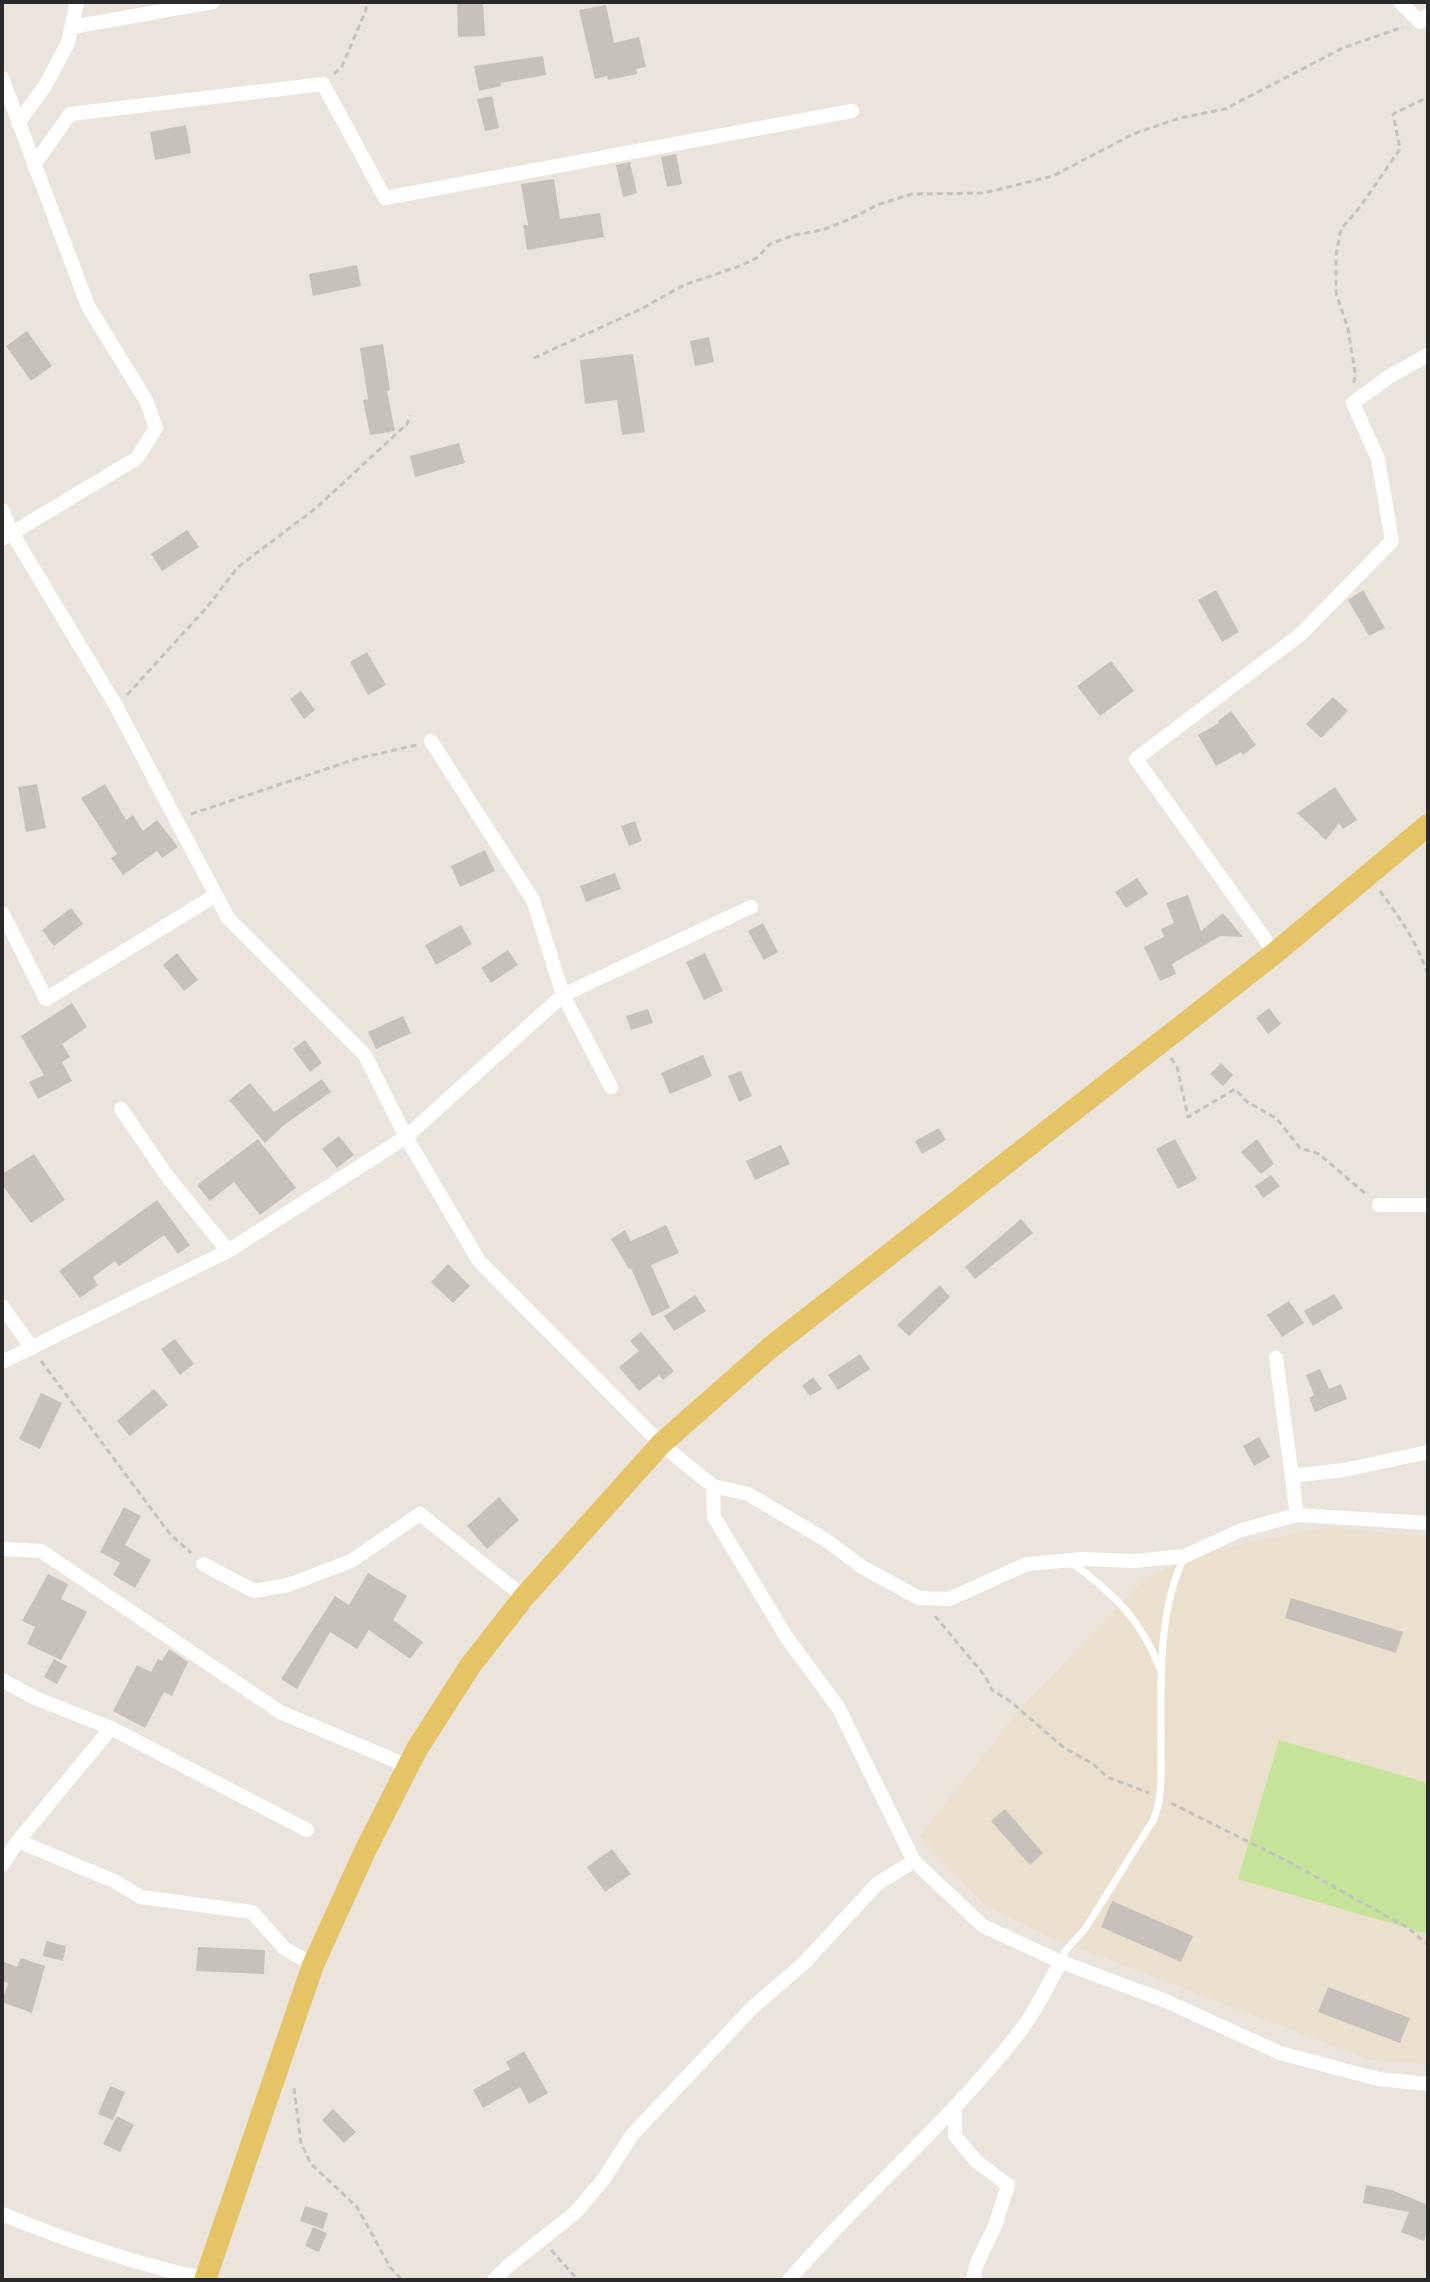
<!DOCTYPE html>
<style>
body{margin:0}
#map{position:relative;width:1430px;height:2282px;overflow:hidden;background:#eae4dc;font-family:"Roboto Condensed",sans-serif}
canvas{display:block}
.frame{position:absolute;inset:0;border:4px solid #292929;pointer-events:none}
</style>
<div id="map">
<canvas width="1430" height="2282"></canvas>
<div class="frame"></div>
</div>
<script>
const g = document.querySelector('canvas').getContext('2d');
g.lineJoin = 'round';
function fill(path, color) {
  g.fillStyle = color;
  g.fill(path, 'evenodd');
}
function strokePath(path, color, width, dash) {
  g.strokeStyle = color;
  g.lineWidth = width;
  g.lineCap = dash ? 'butt' : 'round';
  g.setLineDash(dash || []);
  g.stroke(path);
}
fill(new Path2D(`
 M1329,1527L1428,1537V2064L1370,2060L1048,1936L984,1905L920,1836L1022,1707L1148,1576L1211,1550Z`), '#ebe0cd');
fill(new Path2D(`
 M1279,1740L1428,1783V1934L1238,1879Z`), '#c6e39a');
fill(new Path2D(`
 M457,2H483L485,36L458,37Z
 M606,5L614,43L639,37L646,67L636,69L637,74L608,80L607,76L595,79L579,10Z
 M543,56L546,75L500,83L501,86L479,91L474,66Z
 M492,96L499,128L485,131L477,99Z
 M186,125L191,153L155,160L150,132Z
 M676,154L682,184L667,187L661,157Z
 M630,162L637,193L623,197L616,165Z
 M554,179L560,219L600,213L604,237L527,250L523,225H528L521,184Z
 M357,265L361,286L313,296L309,274Z
 M27,331L52,366L31,381L6,346Z
 M709,337L714,362L695,366L690,341Z
 M383,344L390,390L387,391L395,431L370,435L363,400L368,399L360,348Z
 M633,354L645,432L622,435L617,400L585,404L580,360Z
 M459,443L465,463L415,477L410,456Z
 M187,530L199,547L162,571L151,554Z
 M1216,590L1239,632L1222,642L1198,600Z
 M1363,590L1385,628L1369,636L1348,600Z
 M367,652L386,685L368,695L350,662Z
 M1111,661L1134,691L1100,716L1077,686Z
 M301,691L315,710L304,719L290,699Z
 M1333,697L1348,711L1321,738L1306,724Z
 M1231,711L1256,745L1243,755L1241,752L1216,766L1198,735L1219,723L1218,721Z
 M37,784L46,828L26,832L18,787Z
 M105,784L126,820L133,815L143,831L157,820L178,847L162,858L157,851L123,875L111,858L117,854L81,798Z
 M1335,787L1357,820L1343,829L1339,823L1326,840L1297,813Z
 M635,821L642,841L629,846L621,826Z
 M485,850L495,871L460,887L451,866Z
 M615,873L621,889L586,902L580,886Z
 M1137,878L1148,894L1126,908L1115,892Z
 M1188,895L1201,931L1223,913L1243,937L1220,936L1172,964L1176,974L1160,981L1144,947L1164,937L1161,929L1174,923L1166,903Z
 M71,908L83,924L54,946L42,930Z
 M763,923L778,952L764,960L748,931Z
 M461,925L472,944L436,965L425,945Z
 M508,950L518,965L491,983L481,968Z
 M177,953L198,980L184,991L163,965Z
 M705,953L723,991L704,1000L686,962Z
 M72,1003L87,1027L62,1044L70,1057L62,1062L72,1081L38,1099L29,1082L44,1075L21,1036Z
 M1269,1008L1281,1024L1268,1034L1256,1018Z
 M648,1009L653,1023L631,1030L626,1016Z
 M403,1016L411,1033L376,1049L368,1032Z
 M305,1040L322,1063L310,1072L293,1049Z
 M703,1055L712,1076L670,1094L661,1073Z
 M1221,1063L1233,1075L1223,1086L1210,1074Z
 M741,1071L752,1096L739,1102L728,1076Z
 M322,1079L331,1092L284,1125L265,1143L229,1100L250,1083L274,1112Z
 M939,1128L946,1140L922,1154L915,1141Z
 M339,1136L354,1155L337,1168L322,1149Z
 M258,1139L296,1188L260,1215L234,1182L210,1201L197,1185Z
 M1175,1139L1197,1179L1178,1189L1156,1149Z
 M1257,1139L1274,1164L1261,1174L1241,1152Z
 M781,1145L790,1164L755,1180L746,1161Z
 M34,1154L65,1200L31,1223L2,1185V1174Z
 M1271,1175L1280,1186L1263,1198L1255,1186Z
 M157,1200L190,1245L178,1254L164,1235L119,1266L115,1261L93,1277L98,1285L80,1298L59,1271Z
 M1021,1219L1033,1233L975,1279L965,1267Z
 M666,1225L679,1253L651,1265L670,1308L652,1316L631,1268L629,1269L611,1239L625,1230L631,1241Z
 M448,1264L470,1286L453,1303L431,1282Z
 M940,1285L950,1297L909,1336L897,1325Z
 M1334,1294L1343,1308L1313,1326L1304,1311Z
 M695,1295L706,1311L674,1331L664,1316Z
 M1289,1301L1304,1323L1282,1337L1267,1315Z
 M641,1332L674,1371L663,1380L659,1375L639,1391L619,1367L639,1351L630,1341Z
 M175,1339L194,1364L180,1375L161,1349Z
 M860,1354L870,1369L838,1390L828,1375Z
 M1320,1369L1329,1389L1341,1384L1347,1399L1315,1412L1309,1398L1314,1395L1306,1375Z
 M813,1377L822,1389L810,1396L802,1386Z
 M154,1389L168,1405L130,1436L117,1421Z
 M41,1393L62,1403L40,1449L19,1439Z
 M1259,1437L1270,1457L1254,1466L1243,1446Z
 M499,1497L519,1520L487,1549L467,1526Z
 M124,1507L141,1516L125,1545L151,1560L135,1588L113,1575L120,1563L100,1552Z
 M368,1573L407,1596L393,1620L423,1642L410,1659L369,1630L357,1649L330,1632L297,1689L281,1679L335,1596L349,1605Z
 M48,1574L68,1584L61,1599L87,1612L61,1660L27,1644L35,1627L22,1621Z
 M1291,1598L1403,1632L1396,1653L1285,1618Z
 M169,1649L188,1662L172,1696L164,1692L145,1728L113,1711L137,1665L151,1672L158,1659L162,1661Z
 M54,1659L67,1666L57,1684L44,1677Z
 M1005,1809L1043,1853L1030,1865L991,1821Z
 M612,1849L631,1874L605,1892L587,1867Z
 M1112,1901L1193,1936L1181,1962L1101,1927Z
 M46,1941L66,1946L63,1961L43,1956Z
 M198,1947L265,1950L264,1974L196,1971Z
 M21,1958L45,1966L32,2013L2,2002L8,1983L2,1981V1961L17,1967Z
 M1328,1987L1410,2018L1400,2043L1318,2012Z
 M524,2051L548,2093L529,2104L520,2087L483,2108L473,2090L510,2069L506,2062Z
 M110,2086L125,2092L113,2120L98,2114Z
 M333,2109L356,2132L344,2143L322,2120Z
 M117,2116L134,2125L120,2152L103,2144Z
 M1366,2185L1392,2190L1428,2205V2231L1424,2241L1401,2232L1409,2212L1363,2203Z
 M305,2206L328,2213L323,2229L300,2221Z
 M313,2227L327,2233L319,2252L305,2246Z`), '#c6c2bb');
strokePath(new Path2D(`
 M334,74L342,66L366,10V2
 M534,358L641,309L684,285L740,266L758,257L770,244L794,235L822,230L850,219L877,205L912,194L984,193L1053,176L1133,134L1180,118L1225,109L1343,48L1403,27
 M1354,383L1355,372L1348,329L1336,293V255L1341,229L1360,207L1400,149L1393,114L1428,97
 M127,695L208,606L238,567L316,508L407,424L410,415
 M191,814L359,758L417,745
 M1380,891C1400,918 1418,944 1428,975
 M1171,1058L1177,1067L1188,1117L1235,1089L1246,1101L1277,1119L1300,1148L1319,1154L1367,1195
 M41,1361L170,1534L191,1553
 M935,1616L985,1676L992,1690L1011,1702L1063,1747L1093,1764L1107,1777L1149,1793
 M1171,1803L1291,1863L1408,1928L1428,1945
 M294,2088L301,2143L311,2164L357,2207L390,2267L402,2280
 M551,2250L578,2280`), '#c3c3c3', 3, [6, 4]);
strokePath(new Path2D(`
 M1069,1564L1075,1565C1116,1596 1142,1621 1160,1669
 M1062,1961L1065,1951L1085,1929L1154,1819C1163,1794 1161,1771 1161,1745C1161,1686 1157,1610 1185,1556`), '#fff', 7);
strokePath(new Path2D(`
 M1400,2L1420,22L1428,15
 M72,27L213,2
 M2,78L88,306L147,402L156,428L137,458L2,539
 M18,123L45,86L68,43L77,2
 M34,165L70,114L323,84L385,198L852,111
 M2,510L12,533L116,706L228,918L365,1055L406,1137L479,1261L661,1444L713,1486L748,1494L826,1540L862,1567L919,1598L949,1599L1027,1564L1082,1559L1135,1561L1185,1556L1241,1530L1297,1515L1428,1523
 M431,741L533,900L563,995L611,1087
 M3,914L46,999L216,895
 M1275,953L1136,759L1301,634L1392,541L1378,459L1353,403L1390,376L1428,355
 M121,1109L167,1176L228,1251
 M1379,1205H1428
 M2,1306L32,1348
 M1276,1358L1297,1515
 M2,1362L228,1251L406,1137L563,995L751,907
 M1292,1476L1344,1470L1428,1452
 M713,1486L714,1517L787,1638L838,1707L914,1861L983,1926L1061,1962L1166,2001L1280,2053L1378,2079L1428,2084
 M2,1549L41,1551L280,1712L408,1766
 M203,1564L254,1591L288,1585L351,1561L420,1514L524,1597
 M2,1680L35,1698L111,1728L307,1830
 M18,1841L114,1881L141,1897L252,1912L284,1948L313,1965
 M2,1865L18,1841L111,1728
 M955,2106V2136L976,2161L1008,2185L995,2226L977,2263L973,2280
 M2,2214C68,2241 135,2264 206,2279
 M494,2280L509,2265L575,2213L603,2180L632,2135L752,2008L805,1962L877,1884L914,1861
 M789,2280C863,2194 952,2120 1021,2030C1037,2009 1048,1984 1061,1962`), '#fff', 14);
strokePath(new Path2D(`
 M205,2280L313,1965L365,1851L417,1749L470,1666L524,1597L661,1444L771,1347L1275,953L1428,825`), '#e5c467', 22);
</script>
